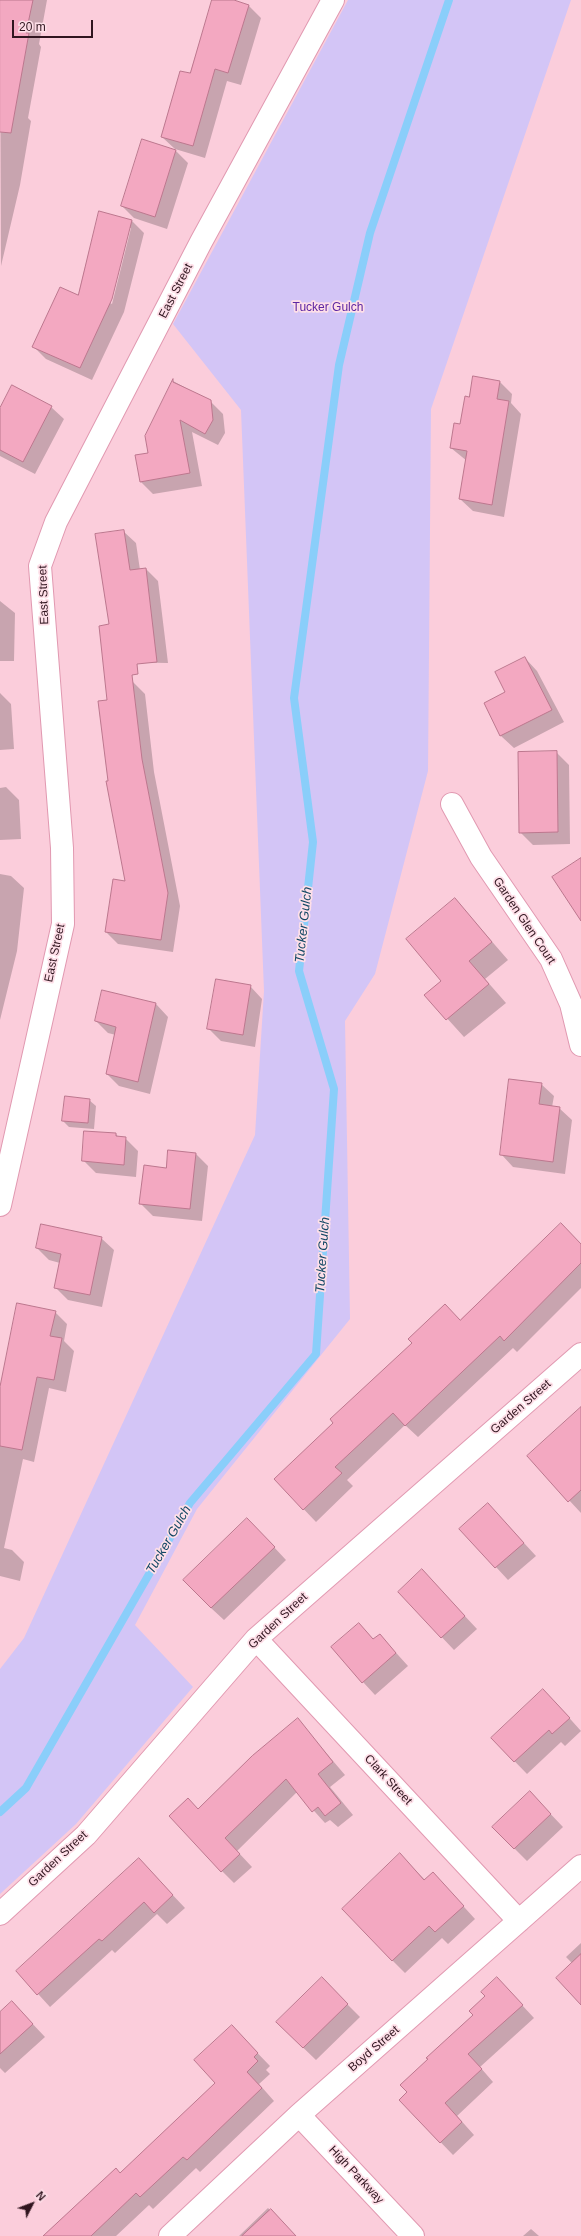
<!DOCTYPE html>
<style>
body{margin:0}
#map{position:relative;width:581px;height:2236px;overflow:hidden;background:#fbcddb;font-family:Helvetica,sans-serif}
canvas{display:block}
.north{position:absolute;left:12px;top:2184px;width:40px;height:40px;-webkit-text-stroke:3px #fedfe8;paint-order:stroke;rotate:48deg;font-size:11px;font-weight:700;line-height:16px;text-align:center;color:#30151f}
.north::after{content:'';display:block;margin:auto;width:14px;height:18px;background:#30151f;clip-path:polygon(50% 0,100% 100%,50% 72%,0 100%)}
.scale{position:absolute;left:12px;top:20px;width:81px;height:18px;box-sizing:border-box;border:2px solid #30151f;border-top:0;padding-left:5px;font-size:12px;line-height:14px;white-space:nowrap;color:#30151f;-webkit-text-stroke:3px #fedfe8;paint-order:stroke}
</style>
<div id="map">
<canvas width="581" height="2236"></canvas>
<div class="north">N</div>
<div class="scale">20 m</div>
</div>
<script>
const g = document.querySelector('canvas').getContext('2d');
g.lineJoin = 'round';
function fill(path, color) {
  g.fillStyle = color;
  g.fill(path, 'evenodd');
}
function strokePath(path, color, width, dash) {
  g.strokeStyle = color;
  g.lineWidth = width;
  g.lineCap = dash ? 'butt' : 'round';
  g.setLineDash(dash || []);
  g.stroke(path);
}
function label(font, color, halo, rows, align = 'center') {
  g.font = font + ' Helvetica,sans-serif';
  g.lineWidth = 3.5;
  g.setLineDash([]);
  g.textBaseline = 'middle';
  g.strokeStyle = halo;
  g.fillStyle = color;
  for (const [text, x, y, turn = 0] of rows) {
    g.save();
    g.translate(x, y);
    g.rotate((+turn || 0) * Math.PI / 180);
    g.textAlign = isNaN(turn) ? turn : align;
    if (halo) g.strokeText(text, 0, 0);
    g.fillText(text, 0, 0);
    g.restore();
  }
}
fill(new Path2D(`
 M348,0H571L431,409L428,771L375,974L345,1021L350,1319L197,1509L135,1625L193,1687L76,1824L0,1894V1669L24,1638L255,1135L264,991L241,410L173,324Z`), '#d3c5f6');
fill(new Path2D(`
 M0,0H47L39,44L41,47L28,118L31,121L20,185L1,266Z
 M213,0H230L249,6L261,18L241,85L227,81L205,158L175,149L162,137L190,75Z
 M175,150L188,163L167,229L134,218L122,206Z
 M132,221L144,233L124,312L92,380L46,359L34,347L79,297ZM129,228H131L112,304L110,303Z
 M173,381L210,401L223,414L225,433L218,445L192,432L202,486L153,494L141,482L149,454L146,436Z
 M500,382L512,394L511,403L521,414L504,517L473,511L460,499L467,461L451,448L470,399Z
 M51,407L64,419L35,474L0,456V411Z
 M123,531L136,543L140,570L146,569L158,581L168,663L115,662L111,625Z
 M0,601L15,613L14,661H0Z
 M525,658L537,671L564,722L514,748L501,736L485,703L506,692Z
 M132,681L145,694L154,772L180,906L173,952L118,944L106,932L126,882L109,781V701Z
 M0,693L11,704L14,749L0,750Z
 M556,752L569,765L570,844L533,845L520,832Z
 M6,787L19,800L21,839L0,840V788Z
 M0,874L11,876L24,888L17,951L0,1020Z
 M455,899L508,960L485,979L506,1003L464,1037L426,995L443,982Z
 M250,986L262,999L255,1047L221,1041L209,1029Z
 M103,992L156,1004L168,1017L150,1094L119,1086L107,1074L116,1035L108,1033L96,1021Z
 M541,1084L554,1096L552,1107L559,1108L572,1120L565,1174L513,1167L501,1154Z
 M89,1100L96,1106L94,1129L69,1127L63,1121Z
 M116,1134L119,1138H125L138,1151L136,1177L96,1173L83,1160Z
 M196,1154L208,1166L202,1221L153,1216L140,1203L166,1169Z
 M101,1238L114,1250L102,1307L68,1300L55,1287L60,1263L49,1260L37,1248Z
 M581,1245V1288L517,1352L513,1348L418,1437L405,1425L347,1480L353,1486L316,1522L275,1479L461,1321Z
 M55,1312L67,1324L64,1341L74,1351L66,1392L49,1388L34,1462L23,1459L4,1548L12,1550L24,1562L20,1581L0,1576V1392Z
 M581,1425V1513L528,1456Z
 M488,1504L536,1556L508,1580L461,1529Z
 M260,1532L286,1560L224,1620L211,1608Z
 M434,1583L477,1629L454,1650L399,1592Z
 M359,1624L374,1640L380,1635L408,1666L375,1695L363,1682Z
 M555,1702L581,1731L565,1746L561,1742L527,1774L492,1738Z
 M298,1720L345,1775L330,1787L353,1815L338,1827L330,1820L325,1823L297,1792L237,1851L252,1867L234,1883L222,1871L198,1810Z
 M542,1805L563,1827L527,1861L514,1848Z
 M400,1855L425,1880L445,1886L475,1919L448,1944L442,1938L405,1973L392,1960Z
 M151,1872L185,1908L167,1924L157,1914L115,1953L112,1950L50,2007L18,1972Z
 M581,1943V2003L572,1963L566,1957Z
 M322,1979L360,2017L316,2060L290,2035Z
 M509,1991L534,2018L480,2067L493,2082L457,2116L474,2135L453,2155L400,2100Z
 M12,2002L45,2037L5,2073L0,2068V2013Z
 M244,2039L270,2066L266,2070L270,2074L259,2084L274,2101L200,2172L196,2168L153,2209L149,2205L116,2236H44L120,2174L217,2084Z
 M268,2208L295,2236H239Z
 M531,2229L539,2236H523Z`), '#0003');
strokePath(new Path2D(`
 M0,1812L26,1788L190,1503L316,1354L334,1089L299,971L313,842L294,698L339,365L370,233L449,0`), '#8acefa', 8);
const building = new Path2D(`
 M0,0H33L26,33H29L11,133L0,132Z
 M212,0H234L249,5L228,73L215,69L193,146L161,137L180,71L190,73Z
 M142,139L176,150L155,217L121,206Z
 M99,211L132,220L112,299L80,368L32,347L60,287L78,295Z
 M473,376L500,381L497,399L509,401L492,505L459,499L467,451L450,448L454,423L460,424L465,396L469,397Z
 M173,379V382L211,400L213,420L205,434L180,420L190,473L140,482L135,455L148,453L145,436Z
 M12,385L52,406L23,462L0,450V408Z
 M124,530L130,570L146,568L157,662L137,664L138,674L132,675L142,759L168,893L161,940L105,932L113,879L125,881L106,781H108L98,701L107,700L99,626L109,624L95,534Z
 M525,657L552,710L500,736L484,703L505,692L495,672Z
 M557,751L558,832L519,833L518,752Z
 M581,858V921L552,877Z
 M455,898L492,942L469,961L489,984L446,1020L424,995L441,981L406,939Z
 M216,979L251,985L243,1035L207,1029Z
 M102,990L156,1003L138,1082L106,1074L116,1027L95,1021Z
 M509,1079L542,1083L539,1104L560,1107L553,1162L500,1155Z
 M65,1096L90,1099L88,1123L62,1121Z
 M84,1131L116,1133V1136L126,1137L124,1165L82,1161Z
 M168,1150L196,1153L190,1209L139,1204L144,1165L166,1168Z
 M561,1223L581,1244V1263L504,1341L500,1336L405,1426L393,1413L335,1467L342,1473L303,1510L274,1479L333,1423L330,1419L412,1343L408,1339L445,1304L460,1320Z
 M41,1224L102,1237L90,1295L54,1288L61,1254L36,1248Z
 M17,1303L56,1311L50,1336L62,1338L54,1380L37,1377L22,1450L0,1446V1387Z
 M581,1407V1490L568,1502L527,1456Z
 M488,1503L524,1543L495,1568L459,1529Z
 M247,1518L275,1547L211,1608L183,1580Z
 M422,1569L465,1616L441,1638L398,1592Z
 M359,1623L373,1639L380,1634L396,1653L362,1683L331,1647Z
 M543,1689L570,1718L552,1734L549,1730L514,1762L491,1738Z
 M298,1718L333,1762L318,1774L341,1803L325,1816L318,1807L312,1812L286,1779L225,1838L240,1854L221,1872L169,1816L188,1798L198,1809L252,1756Z
 M530,1791L551,1814L514,1849L492,1827Z
 M400,1853L424,1880L433,1872L464,1906L435,1932L429,1926L392,1961L342,1909Z
 M139,1858L173,1895L154,1913L144,1902L102,1941L99,1939L37,1995L16,1971Z
 M581,1954V2005L556,1978Z
 M322,1977L348,2004L303,2048L276,2022Z
 M497,1977L523,2005L468,2054L482,2069L445,2103L462,2122L440,2143L399,2100L407,2092L400,2085L428,2059L426,2058L473,2015L469,2011L485,1996L481,1992Z
 M12,2001L33,2024L0,2054V2012Z
 M232,2025L258,2053L254,2057L258,2061L247,2072L262,2088L187,2160L183,2157L140,2197L136,2193L91,2236H43L116,2168L120,2173L215,2083L194,2060Z
 M271,2209L296,2236H242Z`);
fill(building, '#f3a8c1');
strokePath(building, '#bc778e', 1);
const minor = new Path2D(`
 M452,804L481,857L551,959L571,1004L581,1045
 M0,1205L63,924L62,848L40,566L56,522L201,242L333,0
 M256,1639L519,1921
 M0,1914L86,1835L256,1639L581,1354
 M299,2115L413,2236
 M170,2236L299,2115L581,1866`);
strokePath(minor, '#e199b1', 24);
strokePath(minor, '#fff', 22);
label('12px', '#30151f', '#fedfe8', [
 ["East Street",176,291,-63],
 ["East Street",44,595,-92],
 ["Garden Glen Court",524,921,56],
 ["East Street",55,953,-78],
 ["Garden Street",521,1407,-41],
 ["Garden Street",278,1621,-43],
 ["Clark Street",388,1780,47],
 ["Garden Street",58,1859,-43],
 ["Boyd Street",374,2049,-41],
 ["High Parkway",356,2175,47]
]);
label('12px', '#5d26a2', '#fedfe8', [
 ["Tucker Gulch",328,308]
]);
label('italic 13px', '#114764', '#fedfe8', [
 ["Tucker Gulch",304,925,-84],
 ["Tucker Gulch",323,1255,-86],
 ["Tucker Gulch",169,1540,-60]
]);
</script>
